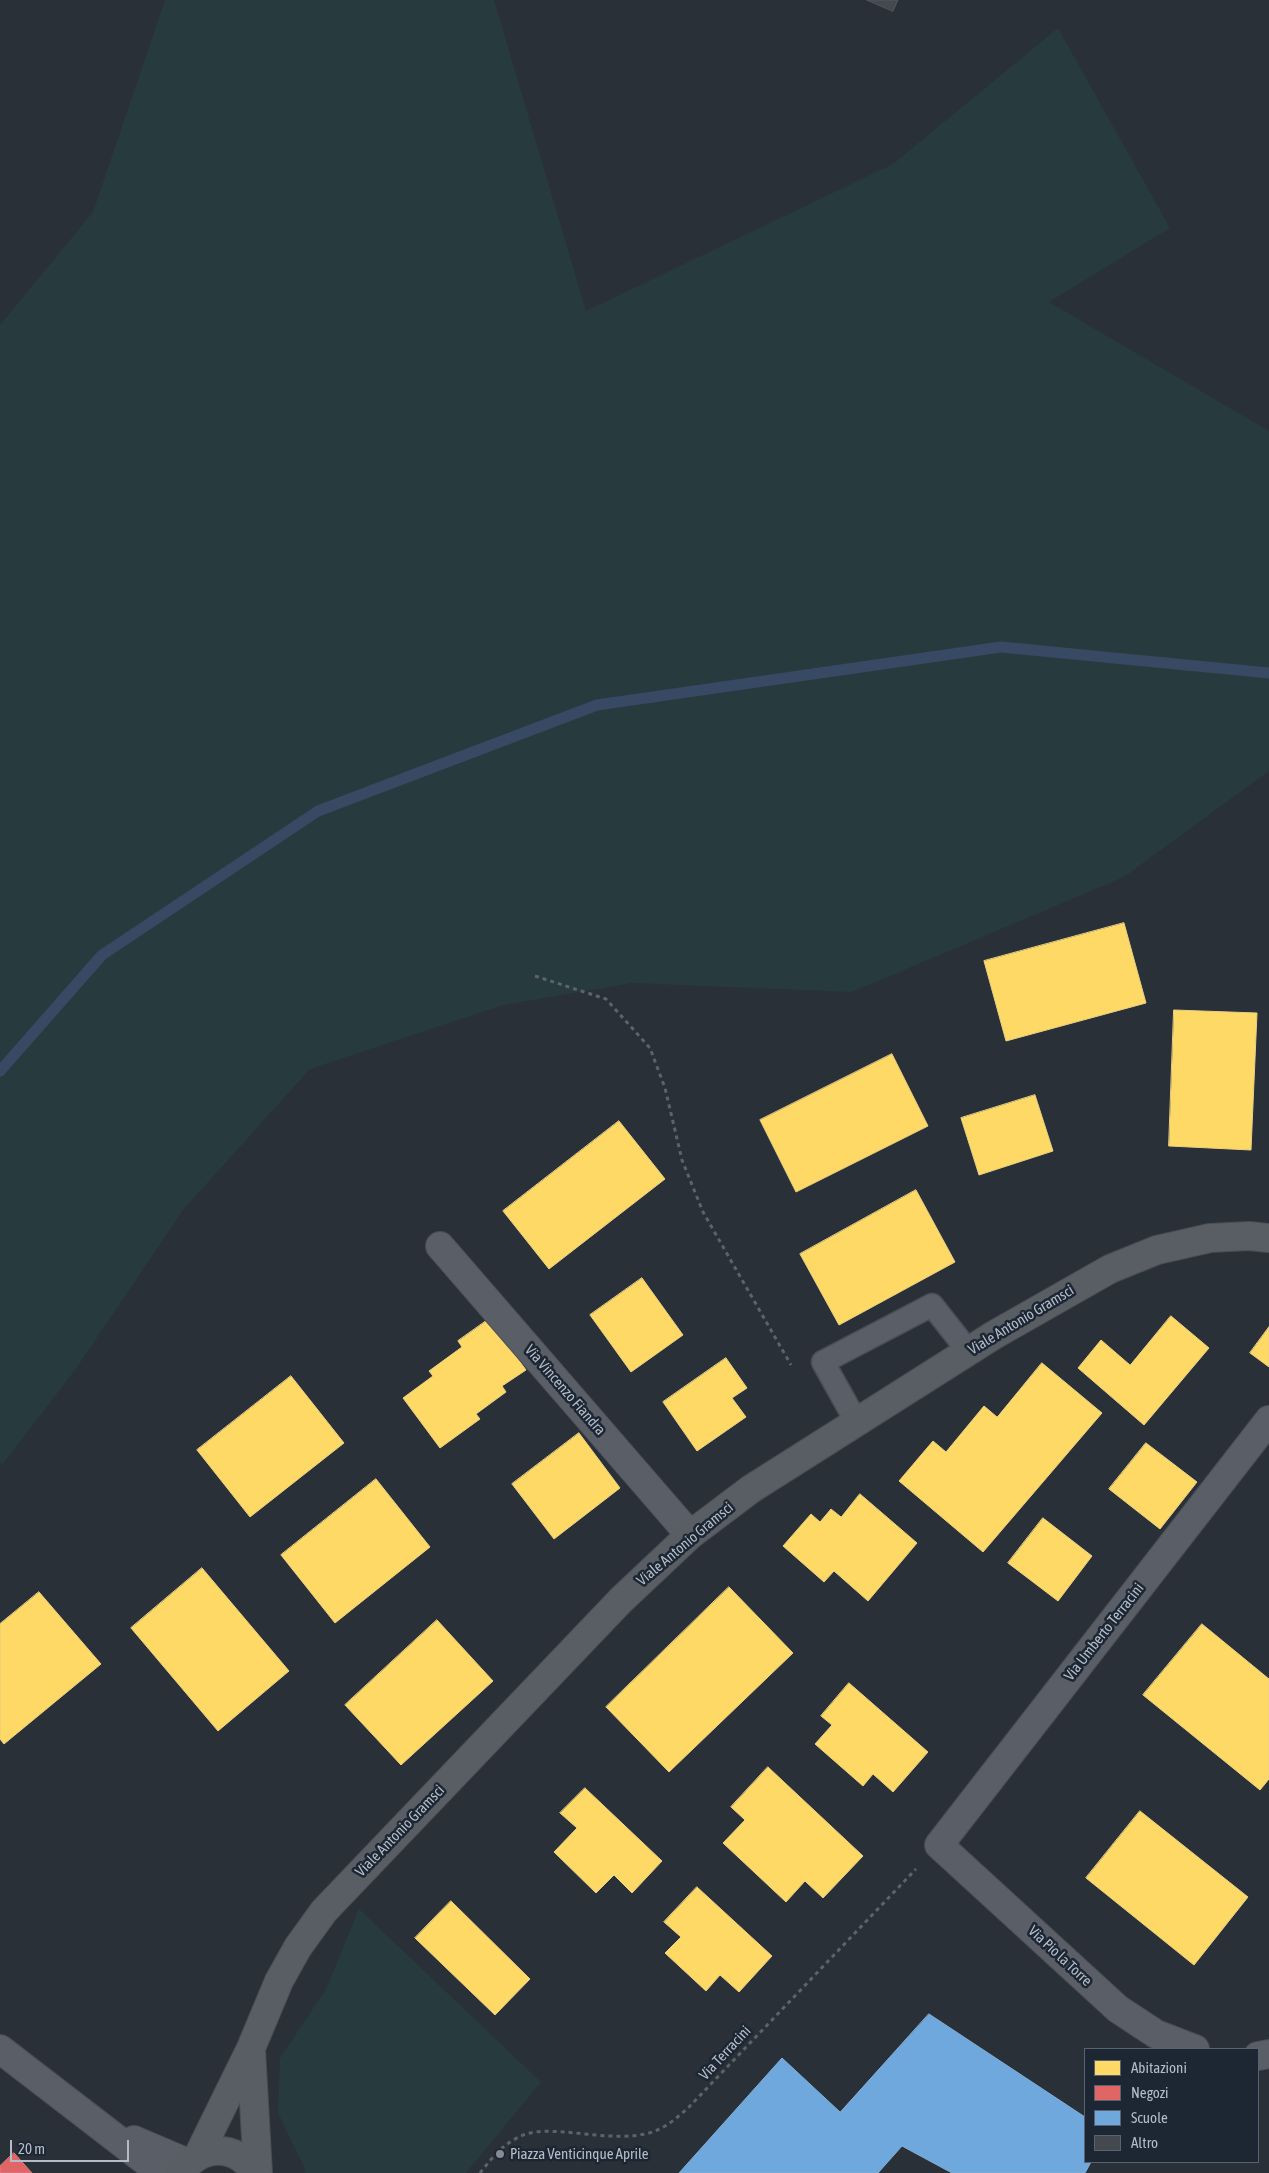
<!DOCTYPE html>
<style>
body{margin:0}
#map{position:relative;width:1269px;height:2173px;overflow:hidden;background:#2a3038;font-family:"Asap Condensed",sans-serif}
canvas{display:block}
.legend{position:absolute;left:1084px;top:2048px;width:175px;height:115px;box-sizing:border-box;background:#1d2633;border:1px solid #59626f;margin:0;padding:6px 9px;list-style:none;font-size:15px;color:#b4bcc9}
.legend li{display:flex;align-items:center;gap:10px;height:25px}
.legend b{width:25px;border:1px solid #59626f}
.scale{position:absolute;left:10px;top:2140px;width:119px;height:22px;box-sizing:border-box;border:2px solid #b4bcc9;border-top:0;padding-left:6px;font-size:15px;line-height:18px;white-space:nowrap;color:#b4bcc9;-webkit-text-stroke:4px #1d2633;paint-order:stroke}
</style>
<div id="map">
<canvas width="1269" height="2173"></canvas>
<ul class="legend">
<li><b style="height:14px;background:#ffd966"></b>Abitazioni</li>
<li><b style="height:14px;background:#e06666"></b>Negozi</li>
<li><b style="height:14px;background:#6fa8dc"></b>Scuole</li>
<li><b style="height:14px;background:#444950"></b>Altro</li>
</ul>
<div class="scale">20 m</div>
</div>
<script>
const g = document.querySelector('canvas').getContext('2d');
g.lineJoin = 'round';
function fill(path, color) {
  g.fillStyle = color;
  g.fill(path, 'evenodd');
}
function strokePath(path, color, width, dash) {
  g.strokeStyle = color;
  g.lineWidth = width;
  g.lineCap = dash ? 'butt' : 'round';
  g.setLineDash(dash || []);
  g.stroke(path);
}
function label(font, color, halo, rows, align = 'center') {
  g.font = font + ' "Asap Condensed",sans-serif';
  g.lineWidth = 5;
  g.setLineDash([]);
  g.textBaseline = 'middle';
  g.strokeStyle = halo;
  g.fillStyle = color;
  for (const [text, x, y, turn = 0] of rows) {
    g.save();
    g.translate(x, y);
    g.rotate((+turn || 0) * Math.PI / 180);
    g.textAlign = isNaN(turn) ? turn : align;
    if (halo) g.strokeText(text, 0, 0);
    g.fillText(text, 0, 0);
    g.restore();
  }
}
fill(new Path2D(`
 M165,0H494L586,311L893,164L1058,28L1170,228L1049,302L1269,431V771L1124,877L852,992L632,983L503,1005L310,1069L183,1210L75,1370L2,1465L0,1461V325L93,212Z
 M359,1909L541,2082L466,2173H305L304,2167L278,2113L280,2058L326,1989Z`), '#273a3e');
const homes = new Path2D(`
 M1124,923L1146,1003L1006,1041L984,961Z
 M1174,1010L1257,1013L1251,1150L1169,1146Z
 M892,1054L928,1126L796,1192L760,1120Z
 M1035,1095L1053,1151L979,1175L961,1118Z
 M619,1121L665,1179L549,1269L503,1211Z
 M916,1190L955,1262L839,1325L800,1254Z
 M642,1278L683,1335L631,1372L590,1315Z
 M1171,1316L1209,1348L1144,1425L1078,1368L1101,1340L1130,1365Z
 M489,1319L526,1370L502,1386L506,1392L476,1414L480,1419L440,1448L403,1398L433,1376L429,1371L462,1347L458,1341Z
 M1269,1327V1367L1250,1353Z
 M726,1358L747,1388L732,1398L746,1417L697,1451L663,1402Z
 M1042,1363L1102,1413L983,1552L899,1481L933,1441L946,1452L984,1406L997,1417Z
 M291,1376L344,1443L250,1517L197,1450Z
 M579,1433L620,1488L554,1539L512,1484Z
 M1146,1443L1197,1482L1160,1529L1109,1489Z
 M376,1479L430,1547L335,1623L281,1555Z
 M860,1494L917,1543L868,1601L834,1571L824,1582L783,1546L811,1514L820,1522L831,1509L841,1517Z
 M1043,1518L1092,1556L1058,1601L1008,1563Z
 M202,1568L289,1671L218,1731L131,1628Z
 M729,1587L793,1653L669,1772L606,1707Z
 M39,1592L101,1664L4,1744L0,1739V1624Z
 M437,1620L493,1681L401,1765L345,1705Z
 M1202,1624L1269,1679V1779L1260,1790L1143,1695Z
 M849,1683L928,1752L893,1792L873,1774L863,1786L815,1744L832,1725L821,1716Z
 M768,1767L863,1856L823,1898L805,1881L786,1902L723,1843L745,1820L731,1807Z
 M585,1788L662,1861L632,1893L614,1875L596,1893L554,1852L577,1828L560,1813Z
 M1140,1811L1248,1897L1194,1965L1086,1878Z
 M697,1887L772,1956L739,1992L720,1975L706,1991L665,1953L681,1937L664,1922Z
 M451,1901L530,1979L495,2015L415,1938Z`);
fill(homes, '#ffd966');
strokePath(homes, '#e8d084', 1);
const shops = new Path2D(`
 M14,2153L32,2173H0V2166Z`);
fill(shops, '#e06666');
strokePath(shops, '#d38084', 1);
const schools = new Path2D(`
 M929,2014L1085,2117V2162H1091L1085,2173H952L902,2146L878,2173H679L782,2058L840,2112Z`);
fill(schools, '#6fa8dc');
strokePath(schools, '#84aed6', 1);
strokePath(new Path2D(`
 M0,1071L102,955L318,811L597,705L1001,647L1269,673`), '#384963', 11);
const building = new Path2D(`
 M867,0H898L893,11Z`);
fill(building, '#444950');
strokePath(building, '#52575f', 1);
const lane = new Path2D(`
 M857,1423L823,1362L932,1305L969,1352`);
const street = new Path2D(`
 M440,1246L690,1535
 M0,2049L161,2173
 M1195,2049L1156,2034L1118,2009L939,1845L1269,1420
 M1258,2056L1269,2054
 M134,2140L188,2163`);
const secondary = new Path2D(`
 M251,2050L258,2173
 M198,2156L251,2048L279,1981L298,1947L324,1911L621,1600L690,1535L751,1489L994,1335L1110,1269L1157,1250L1210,1238L1249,1236L1269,1238
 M180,2173C202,2144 234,2143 256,2173`);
strokePath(lane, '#484c53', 25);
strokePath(street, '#484c53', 30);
strokePath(secondary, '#484c53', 30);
strokePath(new Path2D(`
 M535,976L606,999L650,1048L665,1088L682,1160L703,1212L791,1365
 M480,2173C491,2159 502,2145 519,2137C532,2130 549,2131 564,2132C591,2134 630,2141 655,2131C668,2126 679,2116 689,2107L916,1869`), '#5d636a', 3, [4, 4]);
strokePath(lane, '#5a5e66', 22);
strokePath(street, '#5a5e66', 28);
strokePath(secondary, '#595d64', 28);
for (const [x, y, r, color] of [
 [500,2154,5,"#848b96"]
]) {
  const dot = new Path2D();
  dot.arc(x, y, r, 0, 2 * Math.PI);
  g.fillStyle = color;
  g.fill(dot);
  strokePath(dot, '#1d2633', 2);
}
label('15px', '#b4bcc9', '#1d2633', [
 ["Viale Antonio Gramsci",1021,1320,-31],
 ["Via Vincenzo Fiandra",565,1390,49],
 ["Viale Antonio Gramsci",685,1544,-40],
 ["Via Umberto Terracini",1104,1632,-52],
 ["Viale Antonio Gramsci",400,1831,-46],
 ["Via Pio la Torre",1060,1956,43],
 ["Via Terracini",725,2053,-47]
]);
label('15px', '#b4bcc9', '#1d2633', [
 ["Piazza Venticinque Aprile",510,2154]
], 'left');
</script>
